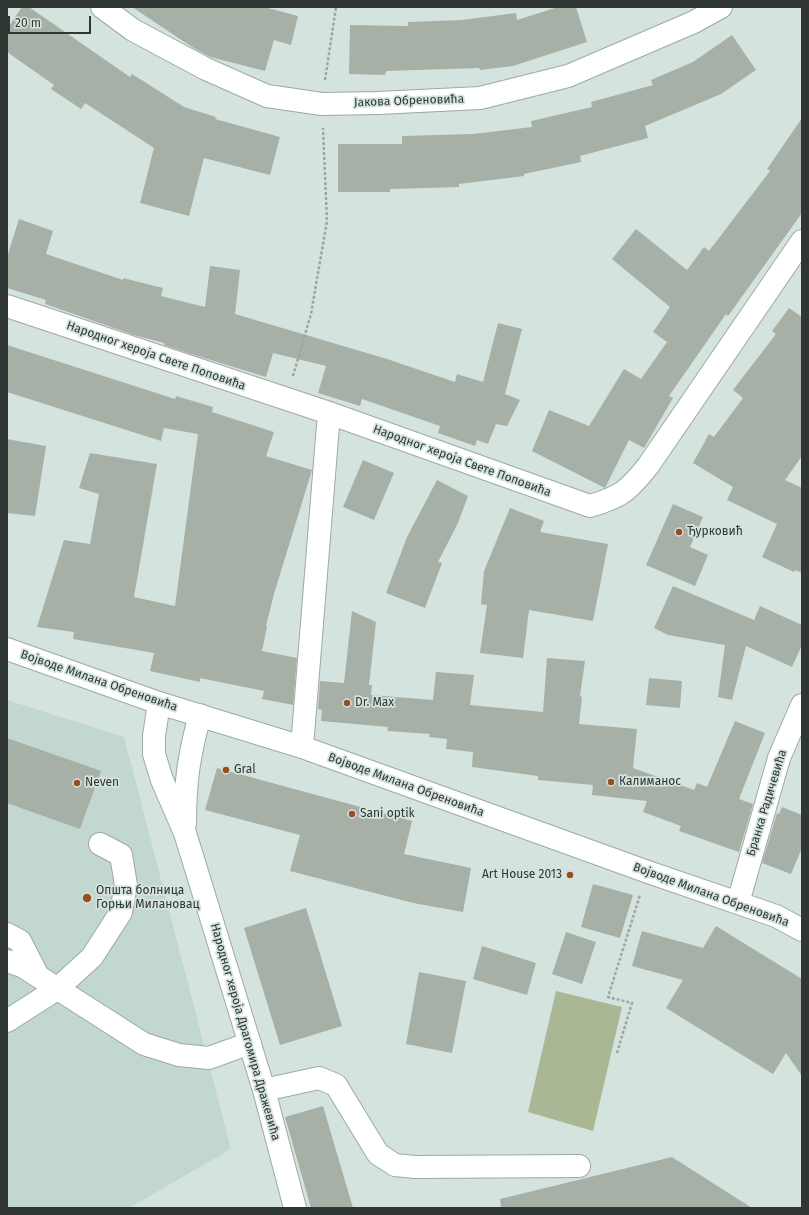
<!DOCTYPE html>
<meta charset="utf-8">
<style>
body{margin:0}
#map{position:relative;width:809px;height:1215px;overflow:hidden;background:#d5e3de;font-family:"Fira Sans",sans-serif}
canvas{display:block}
.frame{position:absolute;inset:0;border:8px solid #303634;pointer-events:none}
.scale{position:absolute;left:8px;top:16px;width:83px;height:18px;box-sizing:border-box;border:2px solid #303634;border-top:0;padding-left:5px;font-size:12px;line-height:14px;white-space:nowrap;color:#303634;-webkit-text-stroke:3px #d5e3de;paint-order:stroke}
</style>
<div id="map">
<canvas width="809" height="1215"></canvas>
<div class="frame"></div>
<div class="scale">20 m</div>
</div>
<script>
const g = document.querySelector('canvas').getContext('2d');
g.lineJoin = 'round';
function fill(path, color) {
  g.fillStyle = color;
  g.fill(path, 'evenodd');
}
function strokePath(path, color, width, dash) {
  g.strokeStyle = color;
  g.lineWidth = width;
  g.lineCap = dash ? 'butt' : 'round';
  g.setLineDash(dash || []);
  g.stroke(path);
}
function label(font, color, halo, rows, align = 'center') {
  g.font = font + ' "Fira Sans",sans-serif';
  g.lineWidth = 3.5;
  g.setLineDash([]);
  g.textBaseline = 'middle';
  g.strokeStyle = halo;
  g.fillStyle = color;
  for (const [text, x, y, turn = 0] of rows) {
    g.save();
    g.translate(x, y);
    g.rotate((+turn || 0) * Math.PI / 180);
    g.textAlign = isNaN(turn) ? turn : align;
    if (halo) g.strokeText(text, 0, 0);
    g.fillText(text, 0, 0);
    g.restore();
  }
}
fill(new Path2D(`
 M7,700L124,737L231,1149L129,1208H7Z`), '#c2d7d0');
fill(new Path2D(`
 M556,991L622,1007L593,1131L528,1112Z`), '#aab794');
fill(new Path2D(`
 M22,7H29L130,77L132,74L184,107L216,117L215,119L280,137L270,175L204,158L189,216L140,203L154,148L85,103L81,109L51,89L54,85L7,52V29Z
 M132,7H264L298,16L291,45L274,40L265,71L210,57L192,47Z
 M558,7H576L587,42L513,66L480,70L479,68L386,71L385,75L349,74L350,25L408,26V22L462,20L516,13L517,20Z
 M732,35L756,70L721,94L645,126L648,138L580,156L581,162L524,174V176L459,184V187L390,189V192H338V144H402V136L473,134L532,127L531,121L592,107L591,102L653,85L651,80L693,62Z
 M802,118V213L728,316L726,314L669,396L673,398L644,448L629,440L605,488L532,451L549,410L589,426L624,369L641,379L667,342L653,332L670,307L612,259L636,229L687,270L704,247L709,251L770,171L767,169Z
 M19,219L53,231L46,254L123,280V278L163,288L161,296L205,307L210,266L240,270L235,314L387,359L455,382L457,374L483,382L498,323L522,329L505,394L520,400L507,426L496,424L488,444L477,440L475,446L438,433L440,426L362,399L360,406L318,393L326,366L273,353L266,377L188,353L164,345V343L134,335L45,304L46,300L7,288V257Z
 M789,308L802,317V456L785,480L802,488V573L795,570L794,572L762,557L777,524L727,500L733,487L693,463L709,434L714,437L743,398L733,390L776,334L772,331Z
 M7,345L175,399L176,396L213,407L212,412L274,432L266,456L312,470L274,594L266,626H267L262,651L297,658L293,705L262,699L264,691L200,678V682L150,671L154,653L73,639L74,632L37,627L64,540L90,544L99,494L79,488L90,453L157,464L134,597L175,606L198,434L164,428L161,441L7,392Z
 M7,439L46,446L35,516L7,513Z
 M363,460L394,473L374,520L343,507Z
 M437,480L468,496L458,523L438,562L442,563L425,608L386,593L407,537Z
 M673,504L703,517L690,547L708,555L695,586L646,565Z
 M510,508L544,521L540,532L608,544L593,621L529,610L523,658L480,653L487,605L481,604L484,571Z
 M673,586L754,620L760,606L802,625V645L792,667L746,646L732,700L718,697L725,645L668,635L654,628Z
 M352,611L376,622L369,685H372L371,695L433,700L436,672L474,675L470,705L543,712L547,658L585,661L580,696L582,697L579,724L637,729L633,768L694,790L697,783L707,787L735,721L765,733L739,799L753,804L739,852L679,831L681,826L643,812L647,801L592,795L593,785L538,780V776L472,767L473,752L446,749L447,739L429,737L430,734L387,731L388,727L321,721L322,710L318,709L320,681L344,683Z
 M649,678L682,681L680,708L646,705Z
 M7,738L101,771L80,829L7,803Z
 M217,768L412,821L404,854L471,868L463,912L413,903L290,871L300,835L205,810Z
 M782,807L802,815V848L791,874L762,863L777,813L779,814Z
 M593,884L633,895L620,938L581,927Z
 M306,908L342,1026L280,1045L244,928Z
 M716,926L802,979V1076L786,1053L773,1074L666,1008L683,980L632,966L642,931L703,948Z
 M566,932L596,942L582,984L552,974Z
 M482,946L536,963L527,995L473,979Z
 M419,972L466,981L452,1053L406,1044Z
 M323,1106L353,1208H311L285,1117Z
 M672,1157L752,1208H501L500,1199Z`), '#a6b0a7');
const minor = new Path2D(`
 M102,7L133,30L206,69L267,96L322,104L378,103L480,98L568,76L694,22L721,7
 M7,306L329,413L590,506C621,497 628,491 648,466L802,241
 M7,649L159,703L302,747L648,872L776,916L802,930
 M159,703L154,736V754L162,780L185,833L264,1090L295,1208
 M302,747L329,413
 M185,824C185,782 189,755 200,715
 M738,903L779,758L802,705
 M7,934L20,941L38,976
 M7,961L22,966L144,1044L179,1055L209,1058L250,1043
 M7,1021L57,989L92,957L121,912L126,885L121,855L100,844
 M264,1090L319,1078L336,1085L378,1154L395,1165L415,1167L579,1166`);
strokePath(minor, '#9ca9a5', 24);
strokePath(new Path2D(`
 M325,80L336,7
 M293,376L311,314L327,221L323,128
 M617,1053L632,1003L608,997L640,895`), '#9ba6a2', 2.5, [3, 2]);
strokePath(minor, '#fff', 22);
for (const [x, y, r, color] of [
 [679,532,4,"#945023"],
 [347,703,4,"#945023"],
 [226,770,4,"#945023"],
 [611,782,4,"#945023"],
 [77,783,4,"#945023"],
 [352,814,4,"#945023"],
 [570,875,4,"#945023"],
 [87,898,5,"#945023"]
]) {
  const dot = new Path2D();
  dot.arc(x, y, r, 0, 2 * Math.PI);
  g.fillStyle = color;
  g.fill(dot);
  strokePath(dot, '#d5e3de', 1.5);
}
label('12px', '#303634', '#d5e3de', [
 ["Јакова Обреновића",409,101,-2],
 ["Народног хероја Свете Поповића",156,356,19],
 ["Народног хероја Свете Поповића",462,461,20],
 ["Војводе Милана Обреновића",99,681,19],
 ["Војводе Милана Обреновића",406,785,20],
 ["Бранка Радичевића",767,803,-73],
 ["Војводе Милана Обреновића",711,895,20],
 ["Народног хероја Драгомира Дражевића",245,1032,74]
]);
label('12px', '#303634', '#d5e3de', [
 ["Ђурковић",687,532],
 ["Dr. Max",355,703],
 ["Gral",234,770],
 ["Калиманос",619,782],
 ["Neven",85,783],
 ["Sani optik",360,814],
 ["Art House 2013",562,875,"right"],
 ["Општа болница",96,891],
 ["Горњи Милановац",96,905]
], 'left');
</script>
